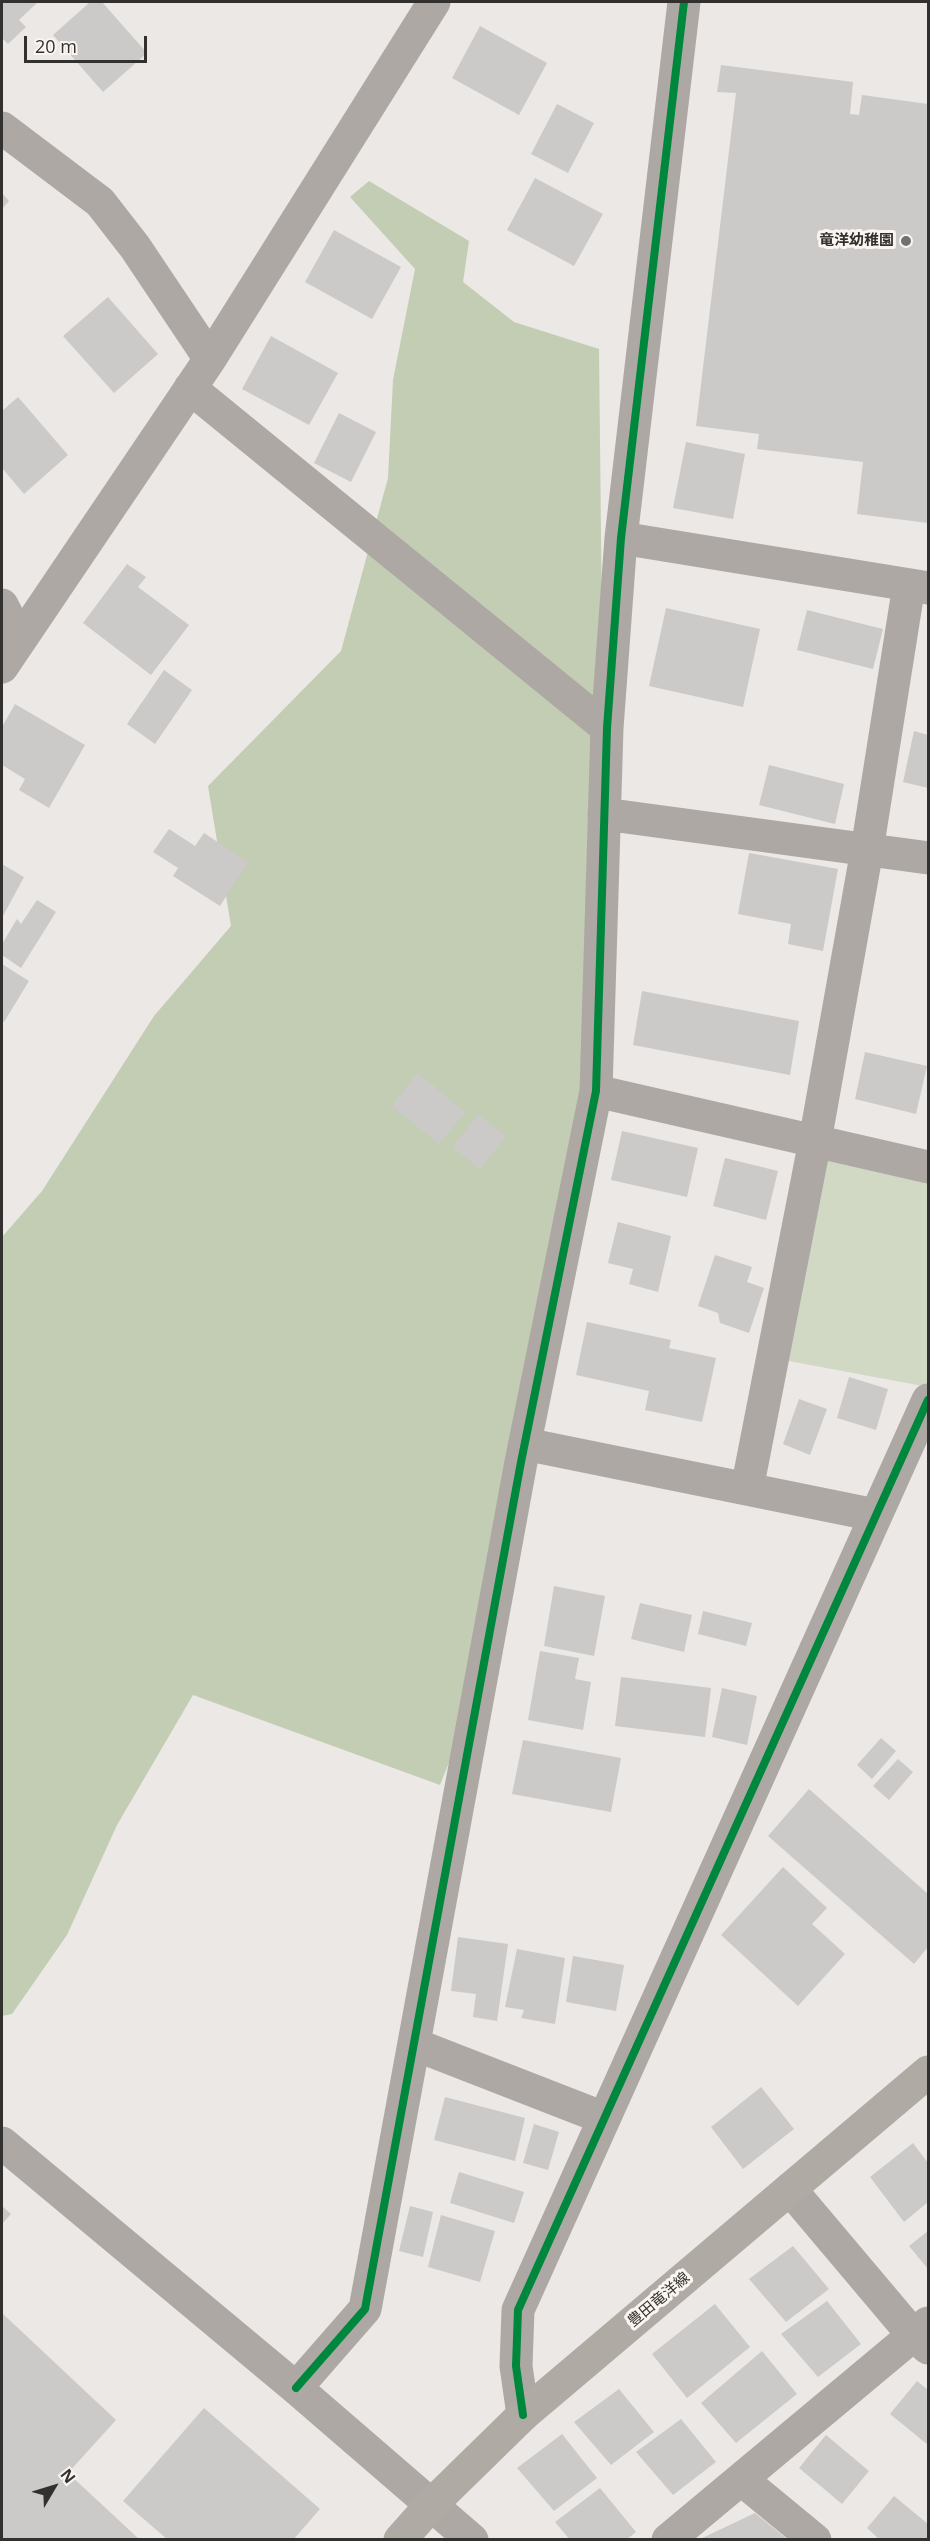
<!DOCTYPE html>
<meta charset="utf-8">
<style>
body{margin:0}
#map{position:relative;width:930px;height:2541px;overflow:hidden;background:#ebe8e5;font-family:"Open Sans",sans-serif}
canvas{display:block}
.frame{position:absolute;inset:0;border:3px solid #33312f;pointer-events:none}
.north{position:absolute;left:24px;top:2457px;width:60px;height:60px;-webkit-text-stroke:4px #faf5f1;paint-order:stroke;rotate:52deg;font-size:16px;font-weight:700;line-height:24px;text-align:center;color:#33312f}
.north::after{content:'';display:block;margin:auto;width:21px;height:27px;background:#33312f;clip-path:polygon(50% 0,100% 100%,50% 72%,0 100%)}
.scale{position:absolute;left:24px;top:36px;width:123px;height:27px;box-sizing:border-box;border:3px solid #33312f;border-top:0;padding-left:8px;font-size:18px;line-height:21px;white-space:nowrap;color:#33312f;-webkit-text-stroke:4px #faf5f1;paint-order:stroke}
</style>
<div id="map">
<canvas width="930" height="2541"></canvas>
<div class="frame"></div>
<div class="north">N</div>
<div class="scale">20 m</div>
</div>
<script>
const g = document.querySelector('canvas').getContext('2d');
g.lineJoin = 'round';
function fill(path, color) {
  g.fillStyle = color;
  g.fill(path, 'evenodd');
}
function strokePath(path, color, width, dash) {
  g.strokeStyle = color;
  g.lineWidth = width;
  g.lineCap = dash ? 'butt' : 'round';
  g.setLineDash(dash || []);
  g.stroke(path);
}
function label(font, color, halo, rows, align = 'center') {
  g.font = font + ' "Open Sans","Noto Sans JP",sans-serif';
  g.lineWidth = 6;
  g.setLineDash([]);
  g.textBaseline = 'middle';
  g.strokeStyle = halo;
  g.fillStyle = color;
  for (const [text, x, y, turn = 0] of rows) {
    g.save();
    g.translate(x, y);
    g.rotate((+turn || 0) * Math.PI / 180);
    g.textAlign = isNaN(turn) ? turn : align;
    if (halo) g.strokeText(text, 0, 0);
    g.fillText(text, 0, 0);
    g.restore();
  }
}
fill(new Path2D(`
 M829,1145L928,1167V1387L773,1358Z`), '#d1d9c5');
fill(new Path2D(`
 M369,181L469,241L463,282L514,322L599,349L604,814L596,1091L480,1685L440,1785L193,1695L117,1825L67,1935L12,2014L2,2016V1237L42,1191L154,1016L231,926L208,786L341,651L388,478L393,380L415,269L350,197Z`), '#c3cdb4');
fill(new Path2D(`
 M2,2H38L19,20L26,27L8,44L2,38Z
 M90,2H102L147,53L103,92L53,35Z
 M480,26L547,63L519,115L452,78Z
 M721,65L853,82L850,114L859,115L862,95L928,104V523L857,514L863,462L757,449L759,434L696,426L736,93L717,92Z
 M557,104L594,123L568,173L531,154Z
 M535,178L603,214L574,266L507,230Z
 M2,193L9,201L2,209Z
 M334,230L401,267L372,319L305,282Z
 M108,297L158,354L114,393L63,336Z
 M271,336L338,373L309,425L242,389Z
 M18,397L68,455L24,494L2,468V411Z
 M339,413L376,432L351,482L314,463Z
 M686,442L745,454L733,519L673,508Z
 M127,564L146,577L138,587L189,625L151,675L83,623Z
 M666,608L760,629L743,707L649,686Z
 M807,610L883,629L873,669L797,650Z
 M164,670L192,690L155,744L127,724Z
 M15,704L85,745L49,808L19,790L25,779L2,765V727Z
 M914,731L928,735V788L903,782Z
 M769,765L844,784L835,824L759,805Z
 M169,829L195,846L204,833L248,862L220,906L173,876L178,868L153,852Z
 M749,853L838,869L823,951L788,944L791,924L738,914Z
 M2,864L24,877L2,918Z
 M37,900L56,912L21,968L2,955V944L17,919L21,924Z
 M2,964L29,981L4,1022L2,1021Z
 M642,991L799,1021L790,1075L633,1045Z
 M865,1052L927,1066L916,1114L855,1099Z
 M418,1073L465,1112L439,1144L392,1106Z
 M478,1114L506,1136L480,1169L453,1147Z
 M622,1131L698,1148L687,1197L611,1180Z
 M725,1158L778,1171L766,1220L713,1206Z
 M618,1222L671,1236L658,1292L629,1284L633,1269L608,1263Z
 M715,1255L752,1267L747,1282L764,1288L749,1333L720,1323L718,1313L698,1306Z
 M587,1322L671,1340L669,1348L716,1358L702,1422L645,1410L649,1391L576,1375Z
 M849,1377L888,1389L876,1430L837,1418Z
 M799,1399L827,1409L810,1455L783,1444Z
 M554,1586L605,1596L594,1656L544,1646Z
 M640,1603L692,1615L684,1652L631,1639Z
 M703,1611L752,1623L746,1646L698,1634Z
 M540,1651L579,1658L575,1679L591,1682L583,1730L528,1720Z
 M621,1677L711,1688L705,1737L615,1726Z
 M722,1688L757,1696L747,1745L712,1737Z
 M881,1738L896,1751L872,1779L857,1765Z
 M523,1740L621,1758L611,1812L512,1794Z
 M898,1759L913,1772L889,1800L873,1786Z
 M809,1789L928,1894V1947L914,1964L768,1836Z
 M783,1867L827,1908L812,1924L845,1954L798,2006L721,1935Z
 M458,1937L508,1944L497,2021L473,2017L476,1994L451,1991Z
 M517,1949L565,1958L555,2024L521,2018L524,2010L505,2007Z
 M573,1956L624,1965L616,2011L566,2002Z
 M761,2087L794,2129L743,2169L711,2127Z
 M445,2097L525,2118L515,2161L434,2140Z
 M534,2124L559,2132L548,2170L523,2163Z
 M913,2143L928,2163V2202L904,2222L870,2177Z
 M459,2172L524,2192L514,2223L450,2203Z
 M2,2206L11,2214L2,2224Z
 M410,2206L433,2212L423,2257L399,2251Z
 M441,2215L495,2231L480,2282L428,2267Z
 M928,2231V2269L909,2246Z
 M793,2246L829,2289L786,2322L749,2279Z
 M827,2301L861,2344L818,2377L781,2334Z
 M715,2304L750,2347L687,2398L652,2354Z
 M2,2313L116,2420L68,2473L140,2540H2Z
 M762,2351L797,2394L736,2443L701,2403Z
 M917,2381L928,2390V2445L890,2414Z
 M619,2389L654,2432L611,2465L574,2422Z
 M204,2408L320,2509L293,2540H168L123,2501Z
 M681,2419L716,2462L673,2495L636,2452Z
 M562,2434L597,2478L554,2511L517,2468Z
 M826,2435L869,2471L842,2504L799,2468Z
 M600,2488L636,2532L626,2540H570L555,2522Z
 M894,2496L928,2524V2540H880L867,2528Z
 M755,2513L788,2540H698Z`), '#cccac9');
strokePath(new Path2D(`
 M2,128L100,202L135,247L210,359
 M190,388L607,728
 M621,538L928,588
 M2,605L19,638
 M2,667L210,359L434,2
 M604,814L928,858
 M596,1091L928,1167
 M525,1444L875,1515
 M747,1489L815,1141L867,850L909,585
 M414,2044L604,2118
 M2,2143L296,2388L472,2540
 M790,2189L914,2336L928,2348
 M296,2388L365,2309L521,1462L596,1091L607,728L621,538L684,2
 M523,2415L516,2366L518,2310L928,1400
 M741,2479L815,2540
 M668,2540L928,2323`), '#aea8a4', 33);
strokePath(new Path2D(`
 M400,2540L431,2505L523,2415L928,2072`), '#b0aaa5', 33);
strokePath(new Path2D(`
 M296,2388L365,2309L521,1462L596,1091L607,728L621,538L684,2
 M523,2415L516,2366L518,2310L928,1400`), '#00873e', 8);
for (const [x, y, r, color] of [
 [906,241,6,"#73716f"]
]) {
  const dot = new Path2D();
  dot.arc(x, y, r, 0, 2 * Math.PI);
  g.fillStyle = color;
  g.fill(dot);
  strokePath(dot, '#faf5f1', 2);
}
label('bold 15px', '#33312f', '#faf5f1', [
 ["竜洋幼稚園",894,241]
], 'right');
label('15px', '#33312f', '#faf5f1', [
 ["豊田竜洋線",659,2300,-40]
]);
</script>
